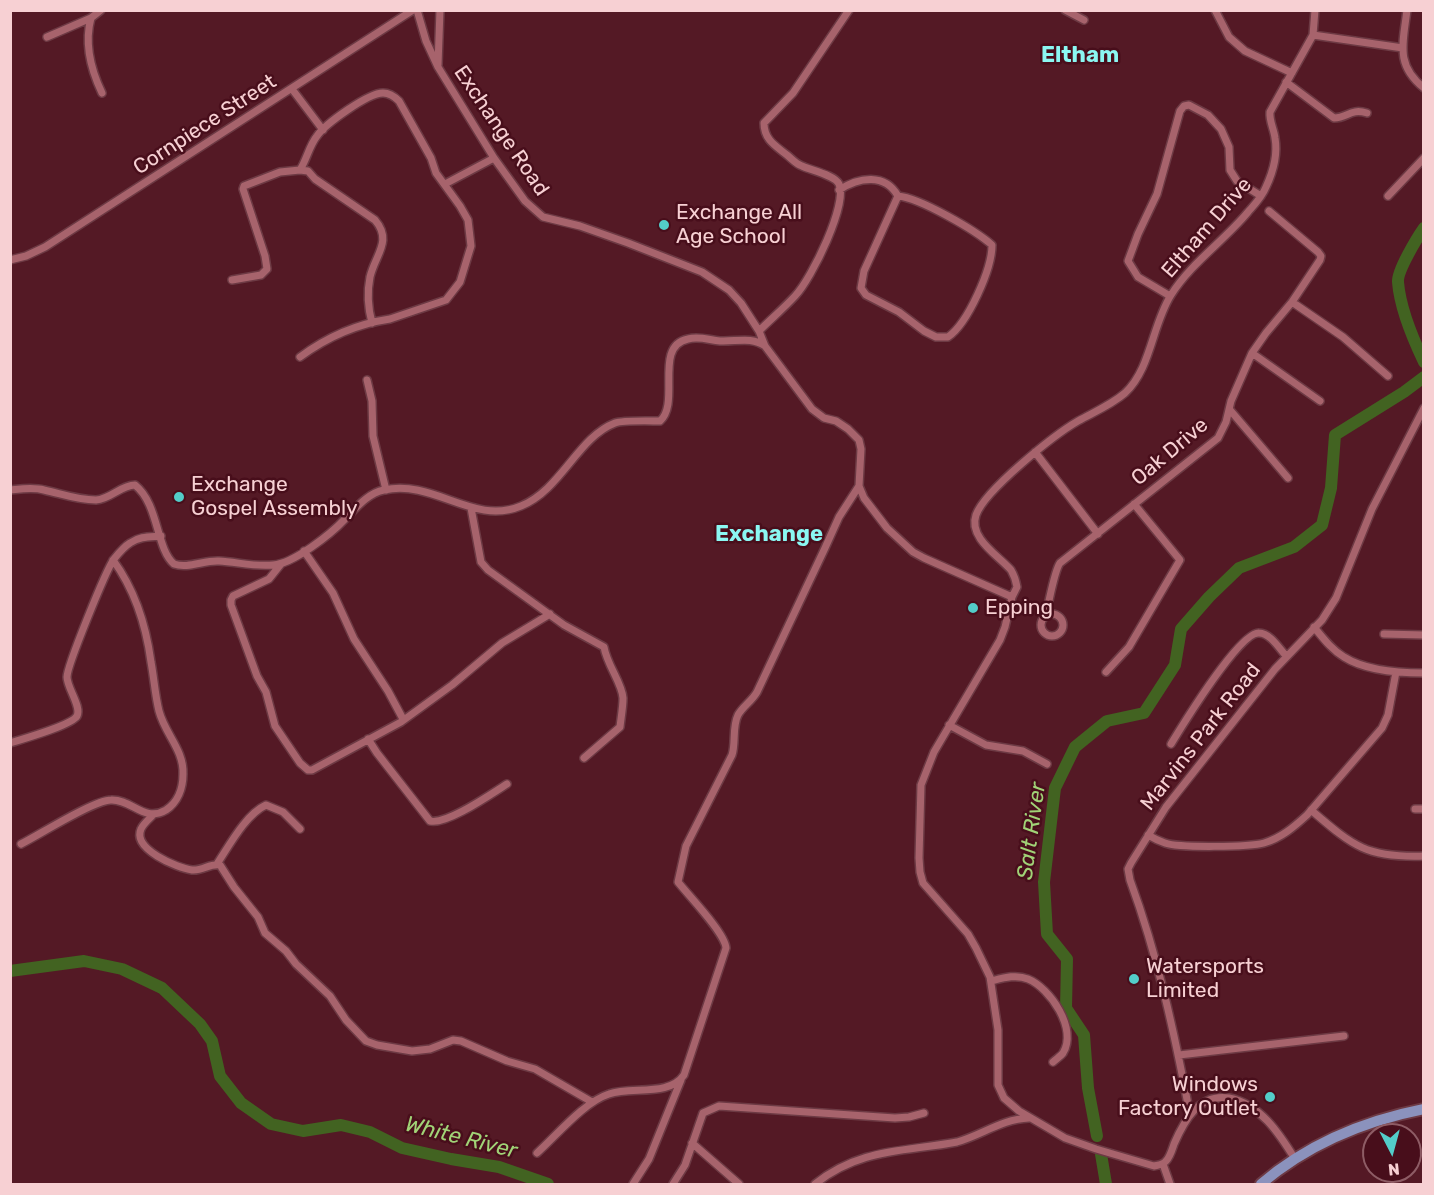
<!DOCTYPE html>
<style>
body{margin:0}
#map{position:relative;width:1434px;height:1195px;overflow:hidden;background:#541925;font-family:Rubik,sans-serif}
canvas{display:block}
.frame{position:absolute;inset:0;border:12px solid #f7d0d3;pointer-events:none}
.north{position:absolute;left:1362px;top:1123px;width:60px;height:60px;box-sizing:border-box;background:#480e1b;border:2px solid #8e5c65;border-radius:50%;rotate:174deg;font-size:16px;font-weight:700;line-height:24px;text-align:center;color:#f7d0d3}
.north::after{content:'';display:block;margin:auto;width:21px;height:27px;background:#53cdc9;clip-path:polygon(50% 0,100% 100%,50% 72%,0 100%)}
</style>
<div id="map">
<canvas width="1434" height="1195"></canvas>
<div class="frame"></div>
<div class="north">N</div>
</div>
<script>
const g = document.querySelector('canvas').getContext('2d');
g.lineJoin = 'round';
function strokePath(path, color, width, dash) {
  g.strokeStyle = color;
  g.lineWidth = width;
  g.lineCap = dash ? 'butt' : 'round';
  g.setLineDash(dash || []);
  g.stroke(path);
}
function label(font, color, halo, rows, align = 'center') {
  g.font = font + ' Rubik,sans-serif';
  g.lineWidth = 5;
  g.setLineDash([]);
  g.textBaseline = 'middle';
  g.strokeStyle = halo;
  g.fillStyle = color;
  for (const [text, x, y, turn = 0] of rows) {
    g.save();
    g.translate(x, y);
    g.rotate((+turn || 0) * Math.PI / 180);
    g.textAlign = isNaN(turn) ? turn : align;
    if (halo) g.strokeText(text, 0, 0);
    g.fillText(text, 0, 0);
    g.restore();
  }
}
strokePath(new Path2D(`
 M1424,228C1417,238 1397,271 1398,282C1400,308 1413,339 1424,362
 M10,971L84,961L122,969L162,988L200,1024L212,1041L220,1076L241,1103L271,1124L303,1131L341,1125L370,1132L402,1148L451,1159L499,1167L548,1184
 M1097,1136L1088,1088L1084,1035L1066,1008L1067,959L1047,934L1044,882L1055,788L1075,747L1107,721L1144,713L1175,665L1181,629L1209,597L1239,568L1294,547L1322,525L1331,488L1335,435L1404,392L1424,377
 M1101,1154L1106,1184`), '#426321', 12);
const street = new Path2D(`
 M417,10L426,41L438,67L494,158L525,201L543,217L580,226L628,243L702,272L729,290L741,303L759,331L765,346L812,409L824,418L836,421L848,429L859,440L861,449L859,486L864,498L887,528L913,552L924,558L1012,597L1005,627L1000,640L934,752L921,785L919,858L920,872L923,883L968,934L976,948L990,977L998,1030V1085L1004,1098L1019,1111L1065,1138L1096,1149L1154,1166C1158,1165 1163,1165 1166,1161C1170,1157 1172,1150 1174,1144C1184,1121 1199,1093 1229,1098C1260,1104 1279,1133 1295,1159
 M1065,10L1084,20
 M1215,10L1229,37L1245,51L1292,73
 M1407,10C1403,43 1395,65 1424,88
 M91,18C84,44 91,70 102,93
 M1313,35L1403,48
 M47,37L91,18L101,10
 M438,65L440,10
 M1286,82L1334,118C1348,118 1350,108 1367,113
 M292,89L323,130
 M445,184L494,158
 M839,190C859,177 885,173 898,196C920,198 975,230 992,245C992,269 968,323 948,337H936L924,331L899,312L866,295L861,288L864,271L898,196
 M1388,196L1424,158
 M10,260L26,256L45,247L413,10
 M232,280L261,275L267,269L265,256L243,189L244,186L280,172L300,170
 M1170,296L1138,277L1128,261L1138,234L1157,194L1180,111L1184,106L1189,105L1208,115L1221,129L1229,147L1230,170L1237,181L1261,196
 M1292,302L1343,337L1388,376
 M759,331C771,319 784,308 795,296C812,278 848,204 839,184C835,175 810,170 802,166C796,164 792,159 787,155C776,146 764,140 764,123L793,93L849,10
 M1252,353L1320,401
 M300,357C327,337 356,324 390,319L446,300L460,282L471,246L468,220L460,206L436,173L431,158L399,101C395,97 390,93 383,93C368,93 325,124 317,136C309,146 307,159 300,170L308,171L315,179L375,220C393,241 375,255 370,277C367,292 368,308 372,323
 M367,380L372,401L373,436L386,490
 M1230,410L1288,478
 M1035,452L1098,534
 M10,490C21,489 33,487 44,490C62,494 77,500 96,500C111,499 121,485 135,485C159,504 156,549 174,564C188,569 204,560 219,561C237,562 255,567 273,565C293,564 331,534 345,519C356,508 368,493 384,490C435,479 473,526 521,506C561,490 578,437 615,423C623,420 650,421 660,421C681,403 653,346 688,339C699,336 709,340 720,341C736,342 751,336 765,346
 M471,508L481,562L488,570L564,625L604,647C607,665 622,683 623,698C623,707 621,718 620,727L584,758
 M304,551L333,593L354,639L388,691L403,719
 M281,564L269,579L233,596L231,600V605L257,676L266,692L275,726L300,763L308,770H312L401,722L452,685L502,643L550,614
 M1012,597L1017,587C1016,581 1014,575 1011,570C999,556 968,538 976,515C985,490 1054,435 1078,421C1094,412 1111,405 1125,393C1151,369 1152,325 1171,295C1191,263 1224,241 1248,212C1255,204 1262,197 1266,187C1273,172 1278,155 1275,138C1274,129 1269,121 1270,112L1313,35L1315,10
 M1041 625a11 11 0 1 1 22 0a11 11 0 1 1-22 0Z
 M1045,617C1049,604 1054,571 1060,563L1218,438L1226,422L1231,401L1252,353L1266,333L1292,302L1320,260L1321,256L1318,252L1269,211
 M1314,627C1323,638 1332,650 1344,657C1366,671 1399,673 1424,673
 M1384,634L1424,635
 M1106,672L1129,647L1180,560L1134,504
 M949,725L986,745L1023,751L1047,764
 M368,739L377,753L430,821C447,825 491,794 507,784
 M10,743C23,739 72,725 77,716C82,707 67,688 67,677C67,666 106,570 114,559C118,554 125,546 130,543C140,536 150,537 161,536
 M1171,744C1182,726 1240,631 1259,633C1270,633 1279,648 1286,656
 M1415,809H1424
 M1311,810C1353,846 1366,858 1424,856
 M154,814C150,818 143,824 141,829C132,849 177,868 192,870C203,871 210,863 220,865L234,887L258,917L265,933L286,951L296,964L330,996L346,1020L366,1041L377,1045L412,1051L430,1049L453,1040L461,1041L507,1061L535,1069L592,1102
 M1148,835C1153,838 1159,841 1165,843C1178,848 1250,847 1264,843C1281,838 1294,827 1307,815L1382,728L1388,715L1396,672
 M21,844C39,835 94,800 111,800C132,799 144,823 166,810C178,802 183,788 183,774C184,750 165,734 159,711C155,695 154,678 151,662C146,625 135,590 113,560
 M217,864C229,846 246,814 266,805L283,812L300,829
 M991,981C1003,978 1016,974 1028,979C1050,988 1078,1029 1063,1053C1061,1056 1056,1059 1053,1062
 M1179,1055L1344,1036
 M1190,1115C1175,1036 1158,956 1130,880L1128,869L1131,863L1166,807L1275,669L1322,620L1336,598L1372,509L1424,408
 M692,1143L739,1184
 M537,1153C557,1135 584,1102 609,1094C632,1086 669,1097 684,1075L726,948C725,933 689,896 678,882L686,846L732,755C736,743 732,727 738,715C743,706 752,701 757,692L825,548L839,517L859,486
 M1163,1164L1170,1184
 M633,1184L649,1159L681,1080
 M673,1184L685,1165L703,1113L719,1106L895,1118L909,1117L924,1113
 M815,1184C860,1148 904,1152 957,1142C982,1135 1002,1119 1029,1118`);
const primary = new Path2D(`
 M1261,1184C1308,1144 1363,1121 1424,1109`);
strokePath(street, '#6d3a44', 10);
strokePath(primary, '#6d3a44', 14);
strokePath(street, '#a7636c', 7);
strokePath(primary, '#8b92bd', 10);
for (const [x, y, r, color] of [
 [664,225,6,"#53cdc9"],
 [179,497,6,"#53cdc9"],
 [973,608,6,"#53cdc9"],
 [1134,979,6,"#53cdc9"],
 [1270,1097,6,"#53cdc9"]
]) {
  const dot = new Path2D();
  dot.arc(x, y, r, 0, 2 * Math.PI);
  g.fillStyle = color;
  g.fill(dot);
  strokePath(dot, '#480e1b', 2);
}
label('21px', '#f7d0d3', '#480e1b', [
 ["Cornpiece Street",205,125,-33],
 ["Exchange Road",501,131,56],
 ["Eltham Drive",1207,228,-49],
 ["Oak Drive",1170,452,-40],
 ["Marvins Park Road",1201,737,-52]
]);
label('21px', '#f7d0d3', '#480e1b', [
 ["Exchange All",676,213],
 ["Age School",676,237],
 ["Exchange",191,485],
 ["Gospel Assembly",191,509],
 ["Epping",985,608],
 ["Watersports",1146,967],
 ["Limited",1146,991],
 ["Windows",1258,1085,"right"],
 ["Factory Outlet",1258,1109,"right"]
], 'left');
label('bold 22px', '#8bf7f2', '#480e1b', [
 ["Eltham",1080,56],
 ["Exchange",769,535]
]);
label('italic 22px', '#a1d377', '#480e1b', [
 ["Salt River",1032,831,-82],
 ["White River",461,1138,14]
]);
</script>
